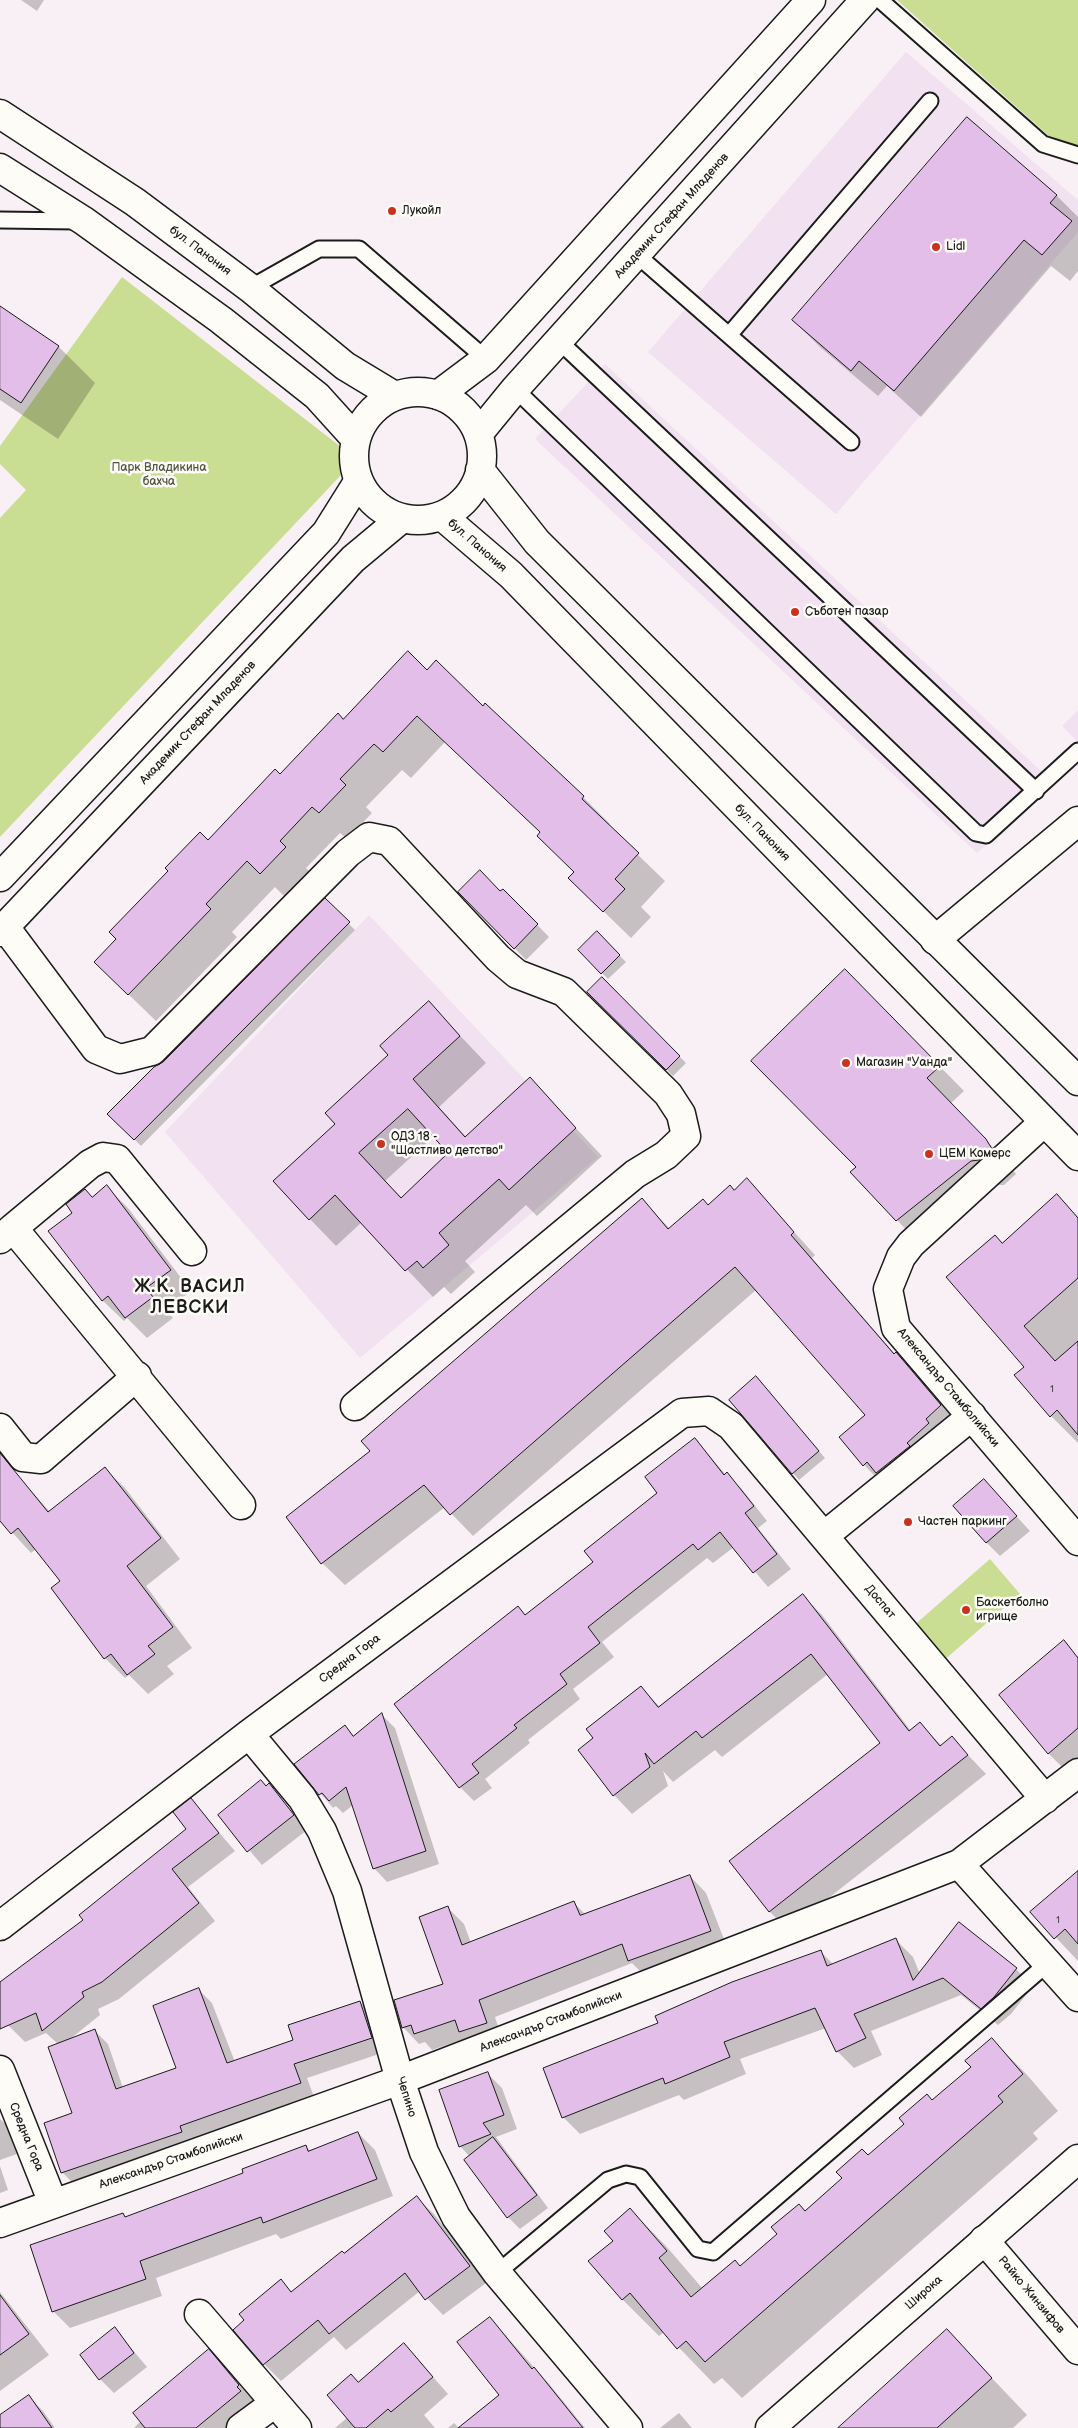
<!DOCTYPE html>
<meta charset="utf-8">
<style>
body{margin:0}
canvas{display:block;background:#f8f0f4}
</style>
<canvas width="1078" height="2428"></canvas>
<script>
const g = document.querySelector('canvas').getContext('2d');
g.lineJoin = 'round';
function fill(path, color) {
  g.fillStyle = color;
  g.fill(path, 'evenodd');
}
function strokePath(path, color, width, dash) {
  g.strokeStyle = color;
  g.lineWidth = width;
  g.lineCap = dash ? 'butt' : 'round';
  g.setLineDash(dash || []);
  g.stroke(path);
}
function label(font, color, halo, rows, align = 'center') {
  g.font = font + ' "Balsamiq Sans",sans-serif';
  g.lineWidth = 5;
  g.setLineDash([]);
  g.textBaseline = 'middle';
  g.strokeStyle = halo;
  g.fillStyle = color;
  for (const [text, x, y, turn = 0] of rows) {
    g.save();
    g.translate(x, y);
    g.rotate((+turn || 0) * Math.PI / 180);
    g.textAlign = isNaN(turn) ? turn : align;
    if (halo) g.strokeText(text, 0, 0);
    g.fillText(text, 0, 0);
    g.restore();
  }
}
fill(new Path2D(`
 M906,52L1078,200V232L836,514L648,352Z
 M605,364L1055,784L977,853L535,439Z
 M1078,710V742L1062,726Z
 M369,915L598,1157L360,1358L165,1132Z`), '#f2e1f0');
fill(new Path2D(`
 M897,0H1078V162Z
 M122,277L341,447V475L0,837V518L26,490L0,464V446Z
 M990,1559L1020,1594L942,1662L912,1627Z`), '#cade93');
fill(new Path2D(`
 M21,0H44L37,11Z
 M967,119L1057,196L1078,217V271L1070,281L1051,266L921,417L887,386L878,396L820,347L793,320Z
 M0,307L59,347L95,383L58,439L0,400Z
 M427,671L483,707L583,797L610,824L608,826L665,881L641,907L651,917L631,938L597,905L576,872L541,833L445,742L411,778L402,770L366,807L372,813L347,839L340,833L306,868L312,874L288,900L275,887L232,932L237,937L156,1021L123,989L208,841L343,720Z
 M503,890L549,937L526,960L460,892L501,893Z
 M325,900L355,930L141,1146L109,1114L164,1063Z
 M597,933L626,962L608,979L579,950Z
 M602,979L686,1063L673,1076L588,992Z
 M870,995L964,1091L951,1103L1003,1158L1016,1174L1004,1185H996L921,1245L897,1220L858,1167Z
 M429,1003L486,1063L439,1107L466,1137L530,1079L602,1156L537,1216L526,1205L465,1261L475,1272L451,1294L444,1287L433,1297L362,1222L336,1246L310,1219L336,1124ZM434,1136L450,1153L402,1198L385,1181Z
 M747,1180L815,1255L812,1258L895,1354L918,1376L962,1428L928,1466L931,1469L900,1495L889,1485L886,1487L864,1465L840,1437L866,1415L756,1290L473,1536L445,1507L345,1585L322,1563L372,1451L642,1200L670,1229L734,1191Z
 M107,1187L128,1208L191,1291L166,1310L173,1318L147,1338L127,1318L124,1321L103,1301L50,1231Z
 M1057,1196L1078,1217V1443L1051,1416L1026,1367L1002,1244Z
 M762,1385L825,1458L799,1480L793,1473Z
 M695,1439L726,1475L741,1488L767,1521L758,1528L791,1569L768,1587L734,1547L713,1563L707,1558L602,1642L614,1657L573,1689L580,1699L528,1740L530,1743L485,1779L492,1788L474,1801L460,1787L396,1704L526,1616L594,1562L659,1494Z
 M5,1461L50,1512L105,1469L125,1488L180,1559L146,1586L192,1648L167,1666L174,1674L148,1694L129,1675L125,1678L105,1658L52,1589L62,1581L36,1549L31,1553L0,1519V1465Z
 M984,1481L1030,1531L1000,1556L986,1542Z
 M803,1596L822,1615L911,1731L920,1724L942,1746L952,1738L986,1774L788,1930L769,1911L881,1743L828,1674L722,1757L715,1750L673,1782L663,1771L668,1786L632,1814L614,1795L595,1739L641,1688L660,1707Z
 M1063,1642L1078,1657V1766L1069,1774L1048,1753Z
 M382,1715L395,1728L439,1864L387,1882L374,1868L353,1805L343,1813L336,1806L333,1808L296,1764L344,1727L354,1736Z
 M269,1785L307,1830L262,1865L219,1815Z
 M191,1800L235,1851L188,1887L215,1921L119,1999L98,2009L100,2015L70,2039L94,2030L108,2044L123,2088L178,2069L199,1990L212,2003L235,2062L294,2040L360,2002L374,2016L385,2052L307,2078L314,2097L76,2186L62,2172L73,2114L58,2044L46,2033L25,2042L8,2025L0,2007V1983L84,1920L188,1829Z
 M690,1876L706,1893L727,1947L646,1977L632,1963L495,2017L502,2039L476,2048L467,2038L432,2050L425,2042L419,2044L403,2027L444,1985L448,1908L464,1924L471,1943L574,1903L585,1914Z
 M1078,1884V1961L1032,1912Z
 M960,1924L1016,1969L1033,1986L1011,2014L998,2025L961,1995L871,2031L882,2055L854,2068L837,2051L826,2028L740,2059L746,2074L684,2100L679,2095L580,2134L563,2117L659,2023L821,1952L834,1965L896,1940L913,1957L920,1974Z
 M992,2039L1028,2076L1058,2111L1033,2133L1038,2139L742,2398L722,2378L714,2384L664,2332L659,2336L623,2300L590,2262L614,2241L630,2209L666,2246L703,2289L741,2267L805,2212L973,2068Z
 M488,2074L502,2088L517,2129L496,2137L548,2208L520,2229L508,2217L470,2157L460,2146Z
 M0,2119L9,2127L17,2154L0,2160Z
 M358,2133L375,2150L393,2196L281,2239L276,2234L156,2278L162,2296L70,2328L53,2311L123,2214L126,2217L245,2173L305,2146L311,2151Z
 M0,2166L8,2190L0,2193Z
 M417,2198L434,2214L486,2283L443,2315L420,2291L346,2350L334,2337L281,2381L264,2364L246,2320L280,2281L292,2292Z
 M0,2292L49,2355L0,2391Z
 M490,2318L550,2385L585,2428H460L501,2395Z
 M115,2329L147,2367L114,2393L100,2379Z
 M947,2331L1027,2415L1013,2428H840Z
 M404,2344L448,2394L424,2415L435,2428H335L348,2417L358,2383Z
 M209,2351L256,2404L236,2428H134Z
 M29,2397L43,2411L55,2428H0V2419Z
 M679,2413L692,2428H660Z
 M454,2423L459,2428H448Z`), '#0003');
const building = new Path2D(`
 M967,117L1057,195L1050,203L1072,221L1042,255L1024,240L894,391L859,361L851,371L792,320Z
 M0,306L59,346L21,403L0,389Z
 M408,651L427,670L436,660L483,706L485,703L584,796L582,799L639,853L615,879L625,889L603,912L568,878L574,872L537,836L540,832L417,716L383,752L374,744L340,779L346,785L319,813L312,807L280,841L286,847L260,874L247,861L206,904L211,909L128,995L94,962L116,939L109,932L168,871L165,868L200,832L208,840L275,769L280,774L338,713L343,719Z
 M480,870L500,891L503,889L538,924L514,949L458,892Z
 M325,898L350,922L134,1140L107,1114L154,1067L163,1062Z
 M597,931L620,955L601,974L578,950Z
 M845,969L940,1066L927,1078L986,1139L992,1149L979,1160L971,1161L896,1221L850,1172L856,1167L751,1061Z
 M602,977L680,1056L666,1070L587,992Z
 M429,1001L460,1036L413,1079L465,1137L530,1077L576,1128L509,1190L499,1179L439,1233L449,1245L423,1268L417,1261L405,1271L335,1195L309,1220L273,1181L335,1124L325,1113L388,1055L380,1046ZM408,1109L448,1153L401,1198L359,1153Z
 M747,1178L794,1232L791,1235L894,1354L896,1352L941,1405L926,1419L929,1423L907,1443L910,1446L876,1473L867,1462L863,1466L839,1437L865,1415L735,1267L450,1515L424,1485L321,1564L286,1517L370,1451L361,1441L642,1198L668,1229L703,1199L708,1205L730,1185L734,1190Z
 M107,1185L171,1270L146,1288L153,1297L125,1318L108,1296L102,1301L48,1231L72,1213L66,1204L85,1189L92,1197Z
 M1057,1194L1078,1218V1278L1024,1326L1055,1361L1078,1341V1435L1057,1410L1050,1417L1014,1375L1024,1367L946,1277L995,1235L1002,1243Z
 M756,1376L819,1451L792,1474L729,1400Z
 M695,1438L724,1475L727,1472L754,1506L745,1513L777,1554L753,1573L720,1532L698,1550L693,1544L588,1627L600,1643L560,1674L567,1684L514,1725L517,1728L472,1764L479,1773L459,1788L394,1704L518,1606L525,1615L593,1562L584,1551L657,1493L645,1477Z
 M0,1453L48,1512L105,1467L161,1538L127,1566L173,1627L148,1646L155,1654L127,1675L111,1654L104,1659L51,1588L60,1581L18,1528L11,1534L0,1521Z
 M984,1479L1017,1516L986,1543L953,1506Z
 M803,1594L909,1731L920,1722L940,1746L952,1736L968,1755L769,1912L729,1861L880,1743L811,1654L702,1738L696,1731L654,1764L645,1753L650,1767L613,1796L578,1750L593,1738L586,1729L641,1686L658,1707Z
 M1064,1640L1078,1658V1728L1048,1754L999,1695Z
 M382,1713L426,1851L373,1869L346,1787L329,1801L322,1793L319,1795L294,1764L345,1725L353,1736Z
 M261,1780L266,1786L269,1783L294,1815L247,1852L218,1815Z
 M191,1798L219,1833L172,1869L199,1903L102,1982L82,1992L84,1997L42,2031L36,2013L0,2029V1982L83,1920L79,1915L186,1829L173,1812Z
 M1078,1871V1944L1065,1929L1054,1939L1030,1912Z
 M690,1875L711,1931L628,1961L622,1944L479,2000L487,2023L459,2032L455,2020L414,2034L411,2025L402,2028L394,2000L443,1984L419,1917L448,1906L462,1945L574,1901L580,1915Z
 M959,1922L1017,1968L994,1997L981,2009L943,1978L854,2014L866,2038L836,2052L815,2008L724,2042L730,2057L665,2084L663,2078L562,2118L543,2068L658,2023L655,2016L732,1982L821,1950L827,1966L896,1938L913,1980Z
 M199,1988L227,2063L293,2040L288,2025L360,2001L372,2038L294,2064L301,2083L180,2126L182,2132L61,2173L44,2123L72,2113L48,2047L95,2029L116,2089L176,2068L153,2006Z
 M992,2038L1023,2074L998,2096L1003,2102L705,2362L686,2341L677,2349L630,2293L622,2300L588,2261L613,2241L604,2231L630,2208L667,2251L659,2258L691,2297L735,2260L740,2266L777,2234L771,2227L799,2204L805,2211L842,2178L836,2172L862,2149L868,2155L904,2124L899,2118L927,2094L932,2100L971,2067L965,2061Z
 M488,2072L504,2115L483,2123L491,2134L459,2147L439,2090Z
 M358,2132L377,2179L263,2223L261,2217L140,2261L146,2279L52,2312L30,2245L123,2213L125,2217L243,2173L242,2169L306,2145L308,2151Z
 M493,2137L537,2195L507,2218L464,2160Z
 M417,2196L470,2266L425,2300L405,2273L329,2334L318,2320L263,2365L233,2330L244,2320L239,2314L281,2279L291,2292L342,2251L344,2253Z
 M0,2295L29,2334L0,2355Z
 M490,2317L532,2369L534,2367L583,2428H458L499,2395L457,2342Z
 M115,2327L134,2353L99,2380L80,2355Z
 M947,2329L992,2378L937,2428H838Z
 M404,2343L433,2377L391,2412L388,2409L366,2428H355L327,2395L351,2374L358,2382Z
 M209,2349L239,2385L237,2387L241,2391L196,2428H145L133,2413Z
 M29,2395L52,2428H0V2415Z`);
fill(building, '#e3bee8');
strokePath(building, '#1c1c1c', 1);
const service = new Path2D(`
 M880,0L1043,144L1078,155
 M0,220L76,221
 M637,255L851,442
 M250,288L319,249H359L486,359
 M729,335L930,101
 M559,341L1036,791
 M515,389L976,833L986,835L1078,751
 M497,2273L608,2180L626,2174L640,2177L698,2249L713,2252L1048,1963`);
const minor = new Path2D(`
 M438,395L486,359L811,0
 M479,433L515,389L865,0
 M0,877L326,533L358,482
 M5,927L96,1049L120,1059L152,1051L348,853L369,837L389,841L498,958L517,974L564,992L668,1094L681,1114L686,1136L666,1155L635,1174L355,1406
 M0,932L353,559L401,519
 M935,940L1078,821
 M1043,1123L911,1244L901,1257L888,1289L896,1328L1078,1541
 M13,1228L90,1164L103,1157L117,1159L192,1251
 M0,1239L13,1228L241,1505
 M0,1428L23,1457L41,1459L137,1376
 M824,1536L972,1416
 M249,1734L302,1798L322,1831L347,1891L400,2080L424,2152L456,2217L497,2273L628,2428
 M959,1864L1078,1997
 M0,1926L249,1734L682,1413L709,1411L731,1426L1045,1799
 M0,2070L53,2203
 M0,2223L400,2080L959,1864L1078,1773
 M984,2240L1078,2350
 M199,2314L297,2428
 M241,2428L275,2403`);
const secondary = new Path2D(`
 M770,2428L1078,2159`);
const primary = new Path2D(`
 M0,114L135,202L250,288L345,366L393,395
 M0,168L84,221L221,320L317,396L355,438
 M354 456a64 64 0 1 1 128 0a64 64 0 1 1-128 0Z
 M480,470L537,542L1078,1081
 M442,516L511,575L1078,1156`);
strokePath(service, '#1c1c1c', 19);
strokePath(minor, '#1c1c1c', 31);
strokePath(secondary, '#1c1c1c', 31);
strokePath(primary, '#1c1c1c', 31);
strokePath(service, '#fdfcf7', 15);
strokePath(minor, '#fdfcf7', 28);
strokePath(secondary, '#fdfcf7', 28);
strokePath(primary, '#fdfcf7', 28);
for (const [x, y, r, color] of [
 [392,211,5,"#c8321e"],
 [936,247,5,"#c8321e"],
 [795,612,5,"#c8321e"],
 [846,1063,5,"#c8321e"],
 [381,1144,5,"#c8321e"],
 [929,1154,5,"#c8321e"],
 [908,1522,5,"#c8321e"],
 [966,1610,5,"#c8321e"]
]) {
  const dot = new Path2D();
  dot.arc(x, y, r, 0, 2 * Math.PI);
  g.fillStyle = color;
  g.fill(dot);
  strokePath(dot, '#fdfcf7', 2);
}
label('10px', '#4e444f', null, [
 ["1",1052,1389],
 ["1",1058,1920]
]);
label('12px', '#1c1c1c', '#fdfcf7', [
 ["Лукойл",402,211],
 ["Lidl",946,247],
 ["Съботен пазар",805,612],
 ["Магазин \"Уанда\"",856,1063],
 ["ОДЗ 18 -",391,1137],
 ["\"Щастливо детство\"",391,1151],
 ["ЦЕМ Комерс",939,1154],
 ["Частен паркинг",918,1522],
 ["Баскетболно",976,1603],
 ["игрище",976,1617]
], 'left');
label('12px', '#1c1c1c', '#fdfcf7', [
 ["Академик Стефан Младенов",672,216,-48],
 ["бул. Панония",200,251,37],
 ["бул. Панония",477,546,41],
 ["Академик Стефан Младенов",198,723,-47],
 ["бул. Панония",762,833,46],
 ["Александър Стамболийски",948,1388,50],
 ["Доспат",880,1602,50],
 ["Средна Гора",350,1659,-37],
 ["Александър Стамболийски",551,2022,-21],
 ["Чепино",406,2097,72],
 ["Средна Гора",26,2137,68],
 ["Александър Стамболийски",171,2161,-19],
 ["Широка",924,2293,-41],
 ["Райко Жинзифов",1031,2295,50]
]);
label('12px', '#505640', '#fdfcf7', [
 ["Парк Владикина",159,468],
 ["бахча",159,482]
]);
g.letterSpacing = '1px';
label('bold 18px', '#1c1c1c', '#fdfcf7', [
 ["Ж.К. ВАСИЛ",190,1287],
 ["ЛЕВСКИ",190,1308]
]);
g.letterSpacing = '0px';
</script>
